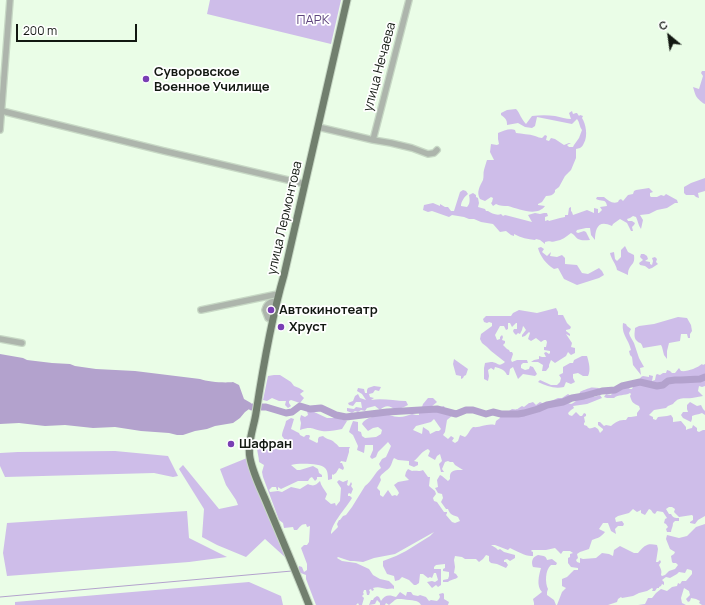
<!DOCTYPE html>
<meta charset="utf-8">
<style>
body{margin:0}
#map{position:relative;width:705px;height:605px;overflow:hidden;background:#eafde7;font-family:Manrope,sans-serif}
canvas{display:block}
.north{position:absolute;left:649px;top:16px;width:40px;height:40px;-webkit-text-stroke:3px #fff;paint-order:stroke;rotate:331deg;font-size:11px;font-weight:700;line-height:16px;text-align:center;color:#121811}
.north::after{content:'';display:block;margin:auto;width:14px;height:18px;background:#121811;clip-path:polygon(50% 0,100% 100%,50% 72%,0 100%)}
.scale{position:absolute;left:16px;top:24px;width:121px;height:18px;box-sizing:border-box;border:2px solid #121811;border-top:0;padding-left:5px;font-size:12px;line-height:14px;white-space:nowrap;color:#121811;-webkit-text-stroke:3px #fff;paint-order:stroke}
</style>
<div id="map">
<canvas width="705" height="605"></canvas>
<div class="north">С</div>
<div class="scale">200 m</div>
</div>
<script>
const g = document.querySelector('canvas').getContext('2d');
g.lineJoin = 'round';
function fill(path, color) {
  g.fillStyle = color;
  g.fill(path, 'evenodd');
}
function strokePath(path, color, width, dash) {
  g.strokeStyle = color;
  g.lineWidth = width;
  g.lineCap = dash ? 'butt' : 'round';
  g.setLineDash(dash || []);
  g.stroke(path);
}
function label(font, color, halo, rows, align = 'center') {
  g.font = font + ' Manrope,sans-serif';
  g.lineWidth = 3.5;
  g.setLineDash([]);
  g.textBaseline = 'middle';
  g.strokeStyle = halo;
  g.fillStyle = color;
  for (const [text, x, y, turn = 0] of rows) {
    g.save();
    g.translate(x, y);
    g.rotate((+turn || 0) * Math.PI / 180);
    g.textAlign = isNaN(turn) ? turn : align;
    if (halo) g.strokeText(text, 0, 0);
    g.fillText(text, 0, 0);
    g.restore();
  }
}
fill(new Path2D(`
 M210,0H341L331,44L207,14Z
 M702,71H705V104C702,103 698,99 696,96C695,94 694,90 693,87L699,89L703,76L701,73Z
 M516,109C520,113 521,119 526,124L532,116C540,115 548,115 555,116C561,117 566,119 571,119L569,113L572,111L573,114L576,113H577L579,116L580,115L583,116L582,118C586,124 588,136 584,143C583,145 582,147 580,148L576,149V158L571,170L565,176L559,187L555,190V192C553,195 550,196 546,196L542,202L538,204V205L545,206C537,217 519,209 508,206C504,206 500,206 496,204L493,206L491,203L492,202L493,198L491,197L485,201L480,199C476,192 480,186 483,180C484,176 483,173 484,170C485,166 486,163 487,160H494L490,152L491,144L497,145L499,144L498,139V133C503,131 510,128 515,130L516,133C522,134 529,134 535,136C538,137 540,138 542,138L545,135L547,136L546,140L549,141L551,138L555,139L564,145L569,143H571L567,145L569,147H573L574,145L579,138L582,130C579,126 580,123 577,119L572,124L537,117L535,126L532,128L525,127L518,123L507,125C507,119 505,118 501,115V113L507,110Z
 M705,178V191L698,193L699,198L696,197L694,195H686L684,193V187L691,183Z
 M649,188L653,192L650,193V196L651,197H657L661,195L664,196L666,194L677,200L678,203H675L667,208L657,210L649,214L640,215L643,220L641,229C638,225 638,221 636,217L633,216L630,218L627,219L628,221H632L635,223L634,225L632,227L633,231H631L627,223L620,219L613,224L612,226C598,219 595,229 595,240L591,235L590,228H586L577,230L576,232L578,233L584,231L586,232L590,240C586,240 582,241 578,239C575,237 575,235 571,233C566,237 562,240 556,241C551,243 551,240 545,242V244L540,240L536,239L535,240C528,239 521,238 514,234V236L511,235L506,231L500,232L493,224L481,222L474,219H469L464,217L452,215L449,217L432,211L428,212L423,210L424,205L433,203L440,206V204L445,207H448L451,211H454L460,192L463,190L466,191L468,194C464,197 461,202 461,206L467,207C470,204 470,200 469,195L473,193L476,195V197L478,198L479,203L478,207L485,209L486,211H488C491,213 497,216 501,214L503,216L505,215L509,216L532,222L528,215L535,213L540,214L544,213H547L548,216L545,217V221L548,220L549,221L560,218L565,217V215H568L569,208L571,207V211L572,212L573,215L587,210L594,213V208L598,209V213H599L602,210L600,207L607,206C606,198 601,202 596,199L597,197H604C609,201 612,204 618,202L619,200L621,199L623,201L628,195L633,194L634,191L636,190Z
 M625,246L628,252L634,255C635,264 632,263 629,269C628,271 628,273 628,275L617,270C616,264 611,259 610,253L614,252L615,259L617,261L621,257V250Z
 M541,247L544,249L542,252L547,256L551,252L550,256L557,257L562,255L565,258V264L577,265L582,273L588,274L599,268L602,271L604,275L599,278L577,285L564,279L558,268L554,269C546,264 540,256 538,248Z
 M641,254H644L647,256L648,259L645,261L650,262V264L652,265L653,261L652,258L655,257L657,259L656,262L658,264L652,268L649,269L645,266L640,265L639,263L643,260L640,257Z
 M556,308L558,312V315H563L567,323L571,327L570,329L566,330V331L570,334V336L566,334L572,343L571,347L575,348V353L571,355L568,352L566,356L555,363L551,360L549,365V367L546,371H542L543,365L538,362H531L534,360L539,359V356L542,357H546L544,353L546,352L549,354L550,353V351L544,350V347H546L547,342L546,340H544L541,342L536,338L531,341L528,339L530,333L529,332L525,336L522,337V335L526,330L524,327L523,326L522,330L520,334L518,333L516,335L514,333L513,331L514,329H517V323H516L512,327L510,323H508V329L506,330L504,326H500L495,335L497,340L500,339V337L502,335L503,337L502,340L505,341V343L503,345L507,349L509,350L510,352H512L513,354L511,360L512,362L517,360H527L528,363H523L521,365V368L525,370L529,369L530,366L533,367L537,374L535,376L523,374L518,379L513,367L510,369L509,375H507C505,370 500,368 495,367L494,370L491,368L488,370L489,376L488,381L484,379V368L485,363C487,363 489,362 491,362C498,362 498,368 505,362L491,351L487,347L482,343L480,339L481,334L492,326V323L489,322L487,323L484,322L483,319L486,316H511L513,313L519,310L537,313Z
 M678,317L687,318L691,325L692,331L690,334V338H688L687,334H681L680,341L669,343L667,351V359L664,355L662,347L661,345L643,348C641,341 640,344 637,341C633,338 635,332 635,328L639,326L654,324Z
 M623,323L626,324L627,326L631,329L629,333L630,336L634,343L639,358L644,367L640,368L641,375L633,365L632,357L630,355L629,351L631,350C630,347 629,343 627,340C624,334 622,330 623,323Z
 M582,356H587C589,363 591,370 588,376H583L578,373L573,374V378L575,382L571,384L566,382L564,387C554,389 547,386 538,382L540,380L551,385H557L560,382L561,378L559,375L563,373V367L570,363H573L574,360Z
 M454,359L468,369L466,375L464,376L463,378L461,379V376L456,375L453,364Z
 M702,364L703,365L705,364V386L702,387L699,386L698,391L703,396C699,397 696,397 692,398C684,399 679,396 673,404L668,406L666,408L654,410L649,415L653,417V419L656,420L658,417L667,416L671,415L673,418V422L681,421L686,427V430L688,429L692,428L693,425L697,428V431L699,432L703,430H705V516L698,520L695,524L690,523V522L693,520V516L692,515L679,517L674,512L675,509L672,507H669L666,509L669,514H671C673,518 675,518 679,518V521H675L673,523C673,527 671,529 671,532H667L666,529L668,527L666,524L664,523L665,519L667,518L663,512L657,511L655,514L653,513L651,510L649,509L645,515L641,513V510L637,512L633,509L629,513L618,516L615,518L616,522L622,521L624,524L623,526H618L615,529L616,534L611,531L608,523H603L599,529L605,532C601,537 598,538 592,540L589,549L580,552L577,554L578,558L576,560L577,562L580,563V558L583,559L596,558L602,553L609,554L613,556L614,550L620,546L634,553H638C645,545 647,543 657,545L658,549L656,562H658L660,560L661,562L659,565C661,569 662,571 661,575L662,576L665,575L669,571L675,569L678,565L676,563H673L672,562L671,556L674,554L675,552L670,549L666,539L667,535L679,538L687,536L696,527L705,524V605H702L699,603L700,601L696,599L691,598L690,601L688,602L686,599L690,595L689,591L684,588L681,598L682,603L686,605H638L645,604L648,598H652L656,593L661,589L667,591L672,587L677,586L678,583L680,584L682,581H686L692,574V571L691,570L687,569L685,573L679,572L677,574L670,578L666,577L662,580L664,582V585L662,584L661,586L659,587V588H657L655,591H652L653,589L652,588L647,591L639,593L633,596L622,598L621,597L618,599L617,602L608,605H557L562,592L566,588L562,586V579L567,577L574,570H578V568L571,567L568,563V558L570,557V554L573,553L570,551H563L561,554L555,548L546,550H532L531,551L533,552V556C526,557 517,551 510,548L508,550L495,545H491L496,548L498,550L500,549L504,552L515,555V558L510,561L507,559L504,560V562H506L508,565L506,568L497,564L491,563L489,561V556L486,555L483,559L479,562L476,559H465L462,557L455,556L454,560L455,567L454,573L456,574L458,577C455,580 451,579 448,582H443V580L448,579L449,576V572L443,571V569L445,568V564L436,565L434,567V569H441V585L438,587L436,585L432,588L427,582L432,581L435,582L438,580L436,573H434L432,578L430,577L428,578L423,574H420L419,583L416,585H414L409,580L402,577L399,580L395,581L394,576L387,574L383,566V561L396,556L406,551L430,536L434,532L395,554L374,558L363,562L354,561H350L338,557L337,558L342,561L356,563L369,569L373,575L380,579L389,581L394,586V589C392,588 389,589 387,589C382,588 378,586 373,588L374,590L372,591L371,589L369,590L370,592L369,595H367L366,590H364L363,593L364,594L362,596L364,598L362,605H359L358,603L356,605H316L306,579V575L298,572L299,566L302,567L304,572L307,570V564L301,548L304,545H307L309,542L310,526L307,527L306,524C301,524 300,527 297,530H294L293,527L284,528L283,523L279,520L263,477L262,472L264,465L259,462C259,457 257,452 257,447L260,445L264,444V450H266L267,446L269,445H274L280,439L284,442L285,440L282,436C282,431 285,427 286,421L291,418L294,419L291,429C294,430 296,432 299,433L300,435L304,437L306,435H309L310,436L309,439L317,443L318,442V439L319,437L323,436C327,440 332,439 335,443C337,444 338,446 339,447H350L349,449V452L346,462L341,461L340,463H342L344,468L343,470L339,468L336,473L333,475L332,474V479L328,480C328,476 328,471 325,468C321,463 297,463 291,465L297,470H300L313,466L318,469L319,473L322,475V477H317V479L315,481L312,477L310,478L308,481H298L281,489L278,487V490H277L276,487H272L269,490L270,492L278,491L282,492L291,487L300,489L308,484C314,487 316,485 320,481C321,486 324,489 327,494L325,499L331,504L335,503L336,506L340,501L341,488L337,482L339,480L343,482L348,480L347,485L349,486L351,482L352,484L351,486L353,489L351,494L349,493L348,494V496H350L352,498C346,508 331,524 331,534L338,527L337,524L339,520H340L343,516L346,515L352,507L365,486C372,481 375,472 381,468L379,464L382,459L386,457L391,446L388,442L378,452L376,457L372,459L370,457L373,450V445H365L364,453L357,450L358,446L353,435L349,432L351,426L353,421L358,422V431L361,432L362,436L365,438L376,437L381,434L382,430L378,427L373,428L368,431L362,424C366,416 381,415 389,415C393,416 396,417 399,417C404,417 408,415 412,414L416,415H419V408L422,407L423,404L428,398H433L437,402L431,407L430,412L439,411L441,407L444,406L446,411L451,412L457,415H453L447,420L445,432L443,435L448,439L451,436L454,438L452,441L455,443L458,441L460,435L465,437C469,434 469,430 473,427C481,428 486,423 495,425L496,421L500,418L502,412L506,413L512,409C518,410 517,409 522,406L524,407L529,403H530L533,402L536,405L540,402L544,404L558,398H562L568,394L571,396L570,400L568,401V403L571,404C576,402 579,398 580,392C581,391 589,388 590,388C592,387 596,388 599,388L598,391L593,395L594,397L600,395L602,398L587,404L573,406L574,408L571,410L568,413L569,415L572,416L576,412L580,416H582L584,413L586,414V416L584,417L585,422L584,423V425L587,426C589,430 591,428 595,427L598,429L600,433L603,430V429L598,425V422H600L604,426L606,425L611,426C617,421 619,420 626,420L628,417H631L637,416V413L640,409L639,406C633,403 632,403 630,396L631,394L630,393C625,396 618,394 614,398H607L604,397L606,394L611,395C613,391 616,391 620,390L622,388L628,387L630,389H632C634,384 639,381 641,377L643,376L649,377V375L653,376L652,381L655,380L656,375L657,374L660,375L663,373H666L667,370L670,371L672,373H675L679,368L681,371C687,372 697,368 702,364ZM434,419L441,429L439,431H436L430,434L429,431L423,427L422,434L413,430L416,426L431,422ZM428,449L430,451L428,456L435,460L437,456L440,454L442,461L439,464L441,472H444L442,469L445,462L448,461L450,462H453L455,465L463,470C456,470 449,469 450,479L448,481L442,476L440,475L437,480L438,487L435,488L438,493L442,494L443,498L441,502L446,509H448C450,515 453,515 458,517L460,521L455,523L452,522L446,515L447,513V512H444L437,502L434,501L433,498L436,494L435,491L429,486L430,477H428L423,470C419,472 416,470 412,471L408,469L406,472L405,476L409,480L398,482L394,485L398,491L399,493L397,496L395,495L392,496L388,490L383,497L380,495V491L377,488L381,480L380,477C382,473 387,471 390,467C392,464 392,461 394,458L398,460L409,461V465L414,467L418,465V462L414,461C419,457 422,451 428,449Z
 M274,375H280L291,382L294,386L299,388L304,391L300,394L304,398L300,403L291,400L289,401V403L291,406L288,408L285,405L286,401H279L272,398L267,401L263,400L268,376Z
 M374,386L381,387L379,391L375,390L373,393L369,394L370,397L374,398L371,400C383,398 394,401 406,401L408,405L404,407L395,410C390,405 385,405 380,410L375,406L367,408L365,411L361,410L358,412L355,411L352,413L347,411V408L354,409L356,407L362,408L361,402H356L353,406L349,405L348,403L353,401L355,396L358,394L360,398L366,400L362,394L357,391L358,388L364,389L365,393H367V390L368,388Z
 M690,402L697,406L701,405L703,409L705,411V415L702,413C698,415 696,414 692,416V419L691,422L683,418L681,415L683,412H688L687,409V405Z
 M307,411H312L327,418H338L347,421L342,429C336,430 328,432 322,431C311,429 312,426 300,430L301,423L300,419L301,415L305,417L308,415Z
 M115,451L168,456L178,476L173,477L154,473L5,477L0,466V453L18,452Z
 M247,458L267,514L286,558L265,539L246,557L217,545L202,537L204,509L179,469L183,465L219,509L238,505L236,500L226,485L220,469Z
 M187,511L189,538L227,557L189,562L7,576L3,553L7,523Z
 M538,555C542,556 546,555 547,560L552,559L557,563L556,565H551C545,570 545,583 548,589L547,592V595L554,600L556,605H534V603L533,599L542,592C536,586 539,575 541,568L533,567C531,562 532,557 538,555Z
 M249,582L281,596L283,605H15V602Z
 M400,592L406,596L407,592H411L413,595L418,596L420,595L426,597L429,601L431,600L437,601L439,599L440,597L439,594L443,593L444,594V599L449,602L448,605H421C420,603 419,602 416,601C413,600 400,599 397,599C394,600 392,603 389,605L386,603L385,605H380V603L377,600L375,604L369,605L371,600H373L374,598L377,596L379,597L381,601C385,594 390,595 396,597Z`), '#cebde9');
fill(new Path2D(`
 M0,354L23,358L27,360L52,363L70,364L75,366L96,369L135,371L200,379C208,382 225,383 233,382L239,385L244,399L251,403L252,407L245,412L240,418L233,423L215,426L207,429L195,431L183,435H177L169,433L141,431L115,427L93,428L65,425L45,426L19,423L0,424Z`), '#b3a2cd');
strokePath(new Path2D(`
 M0,597L292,571`), '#b3a2cd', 1);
strokePath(new Path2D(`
 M252,407H266L286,413L292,412L300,406L310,409L321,408L336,415L346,417L387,412L437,409L456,414L466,410H473L486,414L493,412L501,414H518L524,413L538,409L547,405L563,402L572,398L584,396L602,391L615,390L622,386L640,382L657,386L663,385L668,381L675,380H681L700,379L705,377`), '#b3a2cd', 7);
const minor = new Path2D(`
 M2,111L164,151L305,184
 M318,127L373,140L391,143L412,148L428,154L434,153L437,150
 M0,130L10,0
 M373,140L409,0
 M201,310L278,294
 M273,321L268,318L265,310C267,303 270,302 277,301
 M0,339L22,343`);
const major = new Path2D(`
 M309,605C296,572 282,539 268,506C262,491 253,474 250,458C247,443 254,427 256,413C263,367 271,320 284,275L347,0`);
strokePath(minor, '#c7d8c5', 8);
strokePath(major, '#c7d8c5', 9);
strokePath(minor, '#adb5ac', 5.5);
strokePath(major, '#717f6e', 7);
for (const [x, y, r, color] of [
 [146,79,4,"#793eb4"],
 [271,310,4,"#793eb4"],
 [281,327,4,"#793eb4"],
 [231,444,4,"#793eb4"]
]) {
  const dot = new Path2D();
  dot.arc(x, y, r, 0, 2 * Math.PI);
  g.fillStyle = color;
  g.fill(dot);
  strokePath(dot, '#fff', 1.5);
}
label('13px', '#5e457d', '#fff', [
 ["ПАРК",313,20]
]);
label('13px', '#121811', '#fff', [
 ["улица Нечаева",380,67,-75],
 ["улица Лермонтова",285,218,-77]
]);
label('bold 13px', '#121811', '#fff', [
 ["Суворовское",154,72],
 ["Военное Училище",154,87],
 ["Автокинотеатр",279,310],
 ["Хруст",289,327],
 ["Шафран",239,444]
], 'left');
</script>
